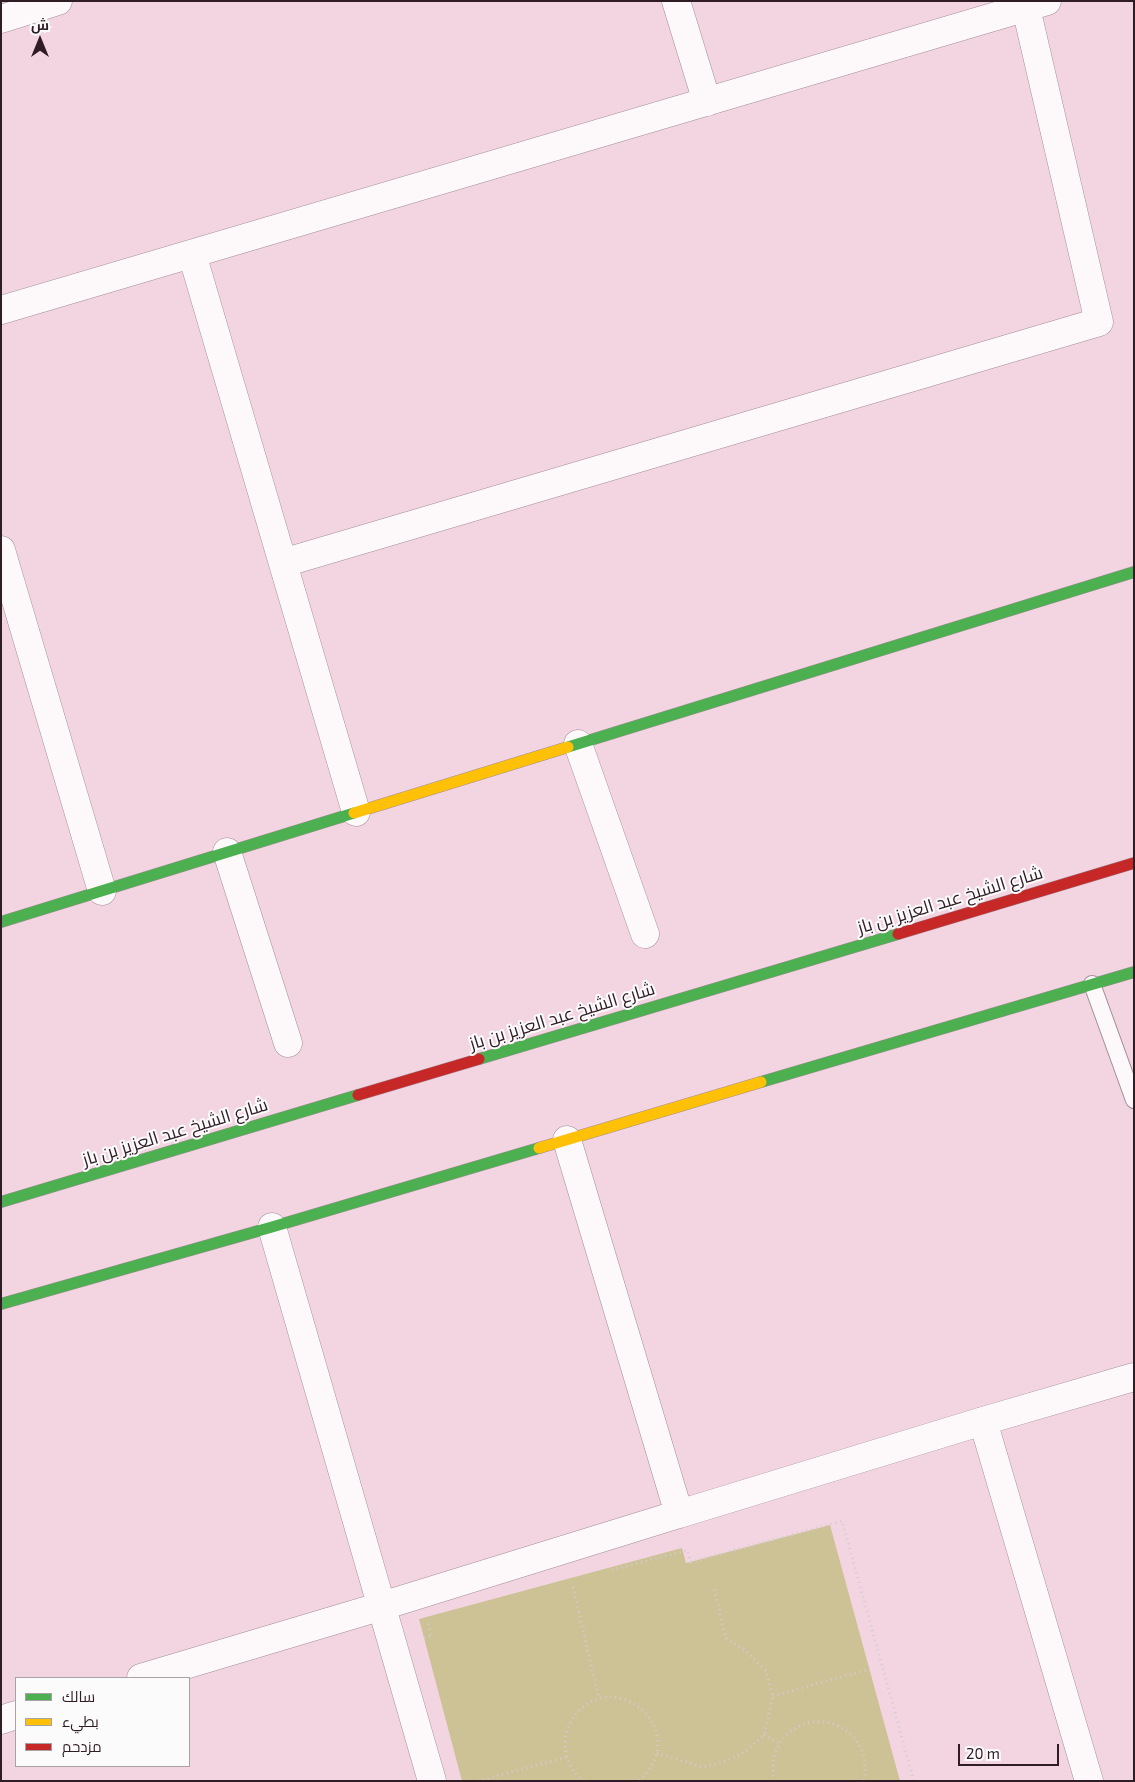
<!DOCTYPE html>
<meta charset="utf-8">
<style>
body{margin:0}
#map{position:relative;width:1135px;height:1782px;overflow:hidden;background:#f2d5e1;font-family:"Exo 2",Cairo,sans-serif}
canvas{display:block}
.frame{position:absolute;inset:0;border:2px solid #2f1c25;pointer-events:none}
.legend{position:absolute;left:15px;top:1677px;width:175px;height:90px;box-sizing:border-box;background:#fbfbfb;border:1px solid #a9a2a5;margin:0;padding:6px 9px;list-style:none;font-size:15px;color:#2f1c25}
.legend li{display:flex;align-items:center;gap:10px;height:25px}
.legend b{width:25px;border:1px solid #a9a2a5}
.north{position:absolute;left:15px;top:15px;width:50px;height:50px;-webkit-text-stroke:4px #fbfbfb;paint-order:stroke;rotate:0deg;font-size:14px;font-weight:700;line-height:20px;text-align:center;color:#2f1c25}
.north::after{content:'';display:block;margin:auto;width:18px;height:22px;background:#2f1c25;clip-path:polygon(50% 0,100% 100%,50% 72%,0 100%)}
.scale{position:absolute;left:958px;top:1744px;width:101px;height:22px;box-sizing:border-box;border:2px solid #2f1c25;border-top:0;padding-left:6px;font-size:15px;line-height:18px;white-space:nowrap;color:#2f1c25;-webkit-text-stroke:4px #fbfbfb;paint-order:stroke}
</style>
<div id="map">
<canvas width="1135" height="1782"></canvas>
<div class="frame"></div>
<ul class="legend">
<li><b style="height:6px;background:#4caf50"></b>سالك</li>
<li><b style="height:6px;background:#ffc107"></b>بطيء</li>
<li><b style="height:6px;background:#c62828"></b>مزدحم</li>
</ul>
<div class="north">ش</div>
<div class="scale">20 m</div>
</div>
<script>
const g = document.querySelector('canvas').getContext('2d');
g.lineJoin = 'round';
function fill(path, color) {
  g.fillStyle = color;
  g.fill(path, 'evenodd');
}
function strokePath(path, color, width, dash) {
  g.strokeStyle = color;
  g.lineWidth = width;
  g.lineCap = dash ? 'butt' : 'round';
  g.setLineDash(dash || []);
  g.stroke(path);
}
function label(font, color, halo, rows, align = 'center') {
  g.font = font + ' "Exo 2",Cairo,sans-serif';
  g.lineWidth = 4;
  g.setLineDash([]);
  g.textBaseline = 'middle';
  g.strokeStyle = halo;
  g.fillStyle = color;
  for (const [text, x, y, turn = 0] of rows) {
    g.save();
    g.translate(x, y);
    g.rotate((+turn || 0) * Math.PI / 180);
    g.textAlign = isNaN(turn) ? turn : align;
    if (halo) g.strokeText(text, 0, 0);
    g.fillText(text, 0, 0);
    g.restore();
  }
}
fill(new Path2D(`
 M830,1525L900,1781H462L419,1619L682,1548L686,1563Z`), '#cdc296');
const lane = new Path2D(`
 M1092,984L1134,1100`);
const street = new Path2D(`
 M676,1L707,102
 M1,19L58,1
 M192,254L356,812
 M1,310L1047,1
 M1,550L102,891
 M283,563L1099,322L1026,8
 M578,744L645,934
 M227,852L288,1043
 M567,1140L679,1514L983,1421L1134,1377
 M272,1227L432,1781
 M983,1421L1089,1781
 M141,1678L382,1606L679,1514
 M1,1720L16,1715`);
const fast = new Path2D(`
 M568,747L1134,572
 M1,922L354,813
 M479,1059L898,934
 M761,1082L1134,972
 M1,1202L358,1095
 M1,1304L272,1227L539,1148`);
const slow = new Path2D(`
 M354,813L568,747
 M539,1148L761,1082`);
const jam = new Path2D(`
 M898,934L1134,863
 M358,1095L479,1059`);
strokePath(lane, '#a38e97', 18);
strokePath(street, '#a38e97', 29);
strokePath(fast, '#a38e97', 12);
strokePath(slow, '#a38e97', 12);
strokePath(jam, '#a38e97', 12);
strokePath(new Path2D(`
 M612,1570L687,1550L691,1562L842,1521L914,1781
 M573,1587L599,1699
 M424,1638L432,1636L428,1623
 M773,1696L870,1669
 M764,1735L779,1743
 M657,1753L703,1767L726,1761L745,1752L764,1735L773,1696L765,1670L746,1651L726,1638L714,1588
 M478,1781L567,1757
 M584,1781C571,1772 565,1757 565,1742C565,1731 570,1722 576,1714C615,1666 694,1730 639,1781
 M775,1781C772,1771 772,1761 776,1751C797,1700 875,1719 864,1781`), '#d3cbce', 3, [1, 4]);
strokePath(lane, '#fdf9fa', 16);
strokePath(street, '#fdf9fa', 28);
strokePath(fast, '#4caf50', 11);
strokePath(slow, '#ffc107', 11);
strokePath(jam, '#c62828', 11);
label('18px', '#2f1c25', '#fbfbfb', [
 ["شارع الشيخ عبد العزيز بن باز",950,900,-17],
 ["شارع الشيخ عبد العزيز بن باز",562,1016,-17],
 ["شارع الشيخ عبد العزيز بن باز",175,1132,-17]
]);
</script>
